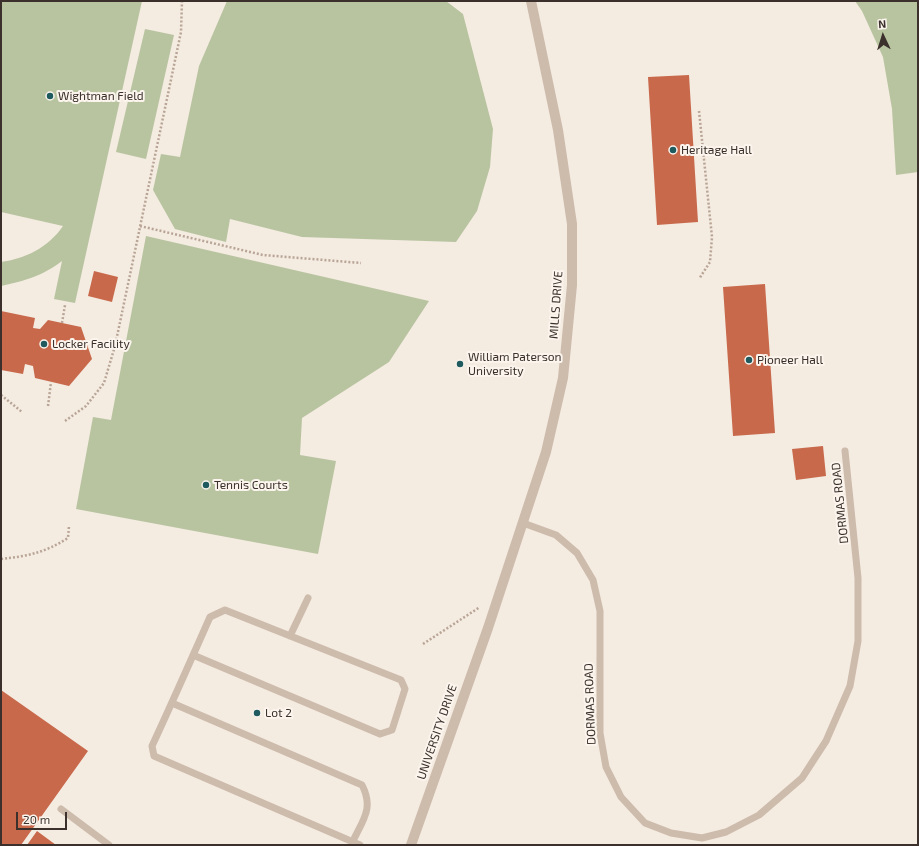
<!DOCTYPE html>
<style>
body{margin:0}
#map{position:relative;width:919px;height:846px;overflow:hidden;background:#f4ebe1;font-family:"Exo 2",sans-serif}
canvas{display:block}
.frame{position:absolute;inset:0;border:2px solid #3b302b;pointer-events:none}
.north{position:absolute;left:863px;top:16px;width:40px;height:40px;-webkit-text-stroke:3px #fbf5ee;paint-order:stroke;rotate:356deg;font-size:11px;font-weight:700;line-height:16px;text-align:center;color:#3b302b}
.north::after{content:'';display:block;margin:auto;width:14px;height:18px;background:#3b302b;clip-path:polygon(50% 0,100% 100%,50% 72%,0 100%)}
.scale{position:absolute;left:16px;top:812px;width:51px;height:18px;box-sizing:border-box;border:2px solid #3b302b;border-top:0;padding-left:5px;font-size:12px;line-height:14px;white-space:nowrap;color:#3b302b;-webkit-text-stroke:3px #fbf5ee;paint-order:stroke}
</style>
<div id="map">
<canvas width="919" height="846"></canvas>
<div class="frame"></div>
<div class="north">N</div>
<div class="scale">20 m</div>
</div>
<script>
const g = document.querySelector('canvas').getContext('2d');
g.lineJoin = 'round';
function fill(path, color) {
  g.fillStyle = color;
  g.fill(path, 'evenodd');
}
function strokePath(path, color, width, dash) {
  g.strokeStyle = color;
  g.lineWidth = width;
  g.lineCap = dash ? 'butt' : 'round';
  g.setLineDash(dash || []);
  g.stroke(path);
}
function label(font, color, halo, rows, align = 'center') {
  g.font = font + ' "Exo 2",sans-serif';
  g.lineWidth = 4;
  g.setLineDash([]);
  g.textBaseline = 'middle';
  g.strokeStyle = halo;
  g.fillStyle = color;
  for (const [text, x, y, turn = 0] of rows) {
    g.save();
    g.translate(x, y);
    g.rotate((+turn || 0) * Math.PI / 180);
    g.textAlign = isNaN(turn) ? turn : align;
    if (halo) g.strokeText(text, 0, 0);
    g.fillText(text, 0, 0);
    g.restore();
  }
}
fill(new Path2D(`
 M1,1H142L75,303L54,299L62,261C42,276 25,281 1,286V262C25,259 49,247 63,226L1,212Z
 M227,1H446L463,14L493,129L490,167L477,211L456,242L302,237L230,219L226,242L175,229L153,190L161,154L180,157L199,66Z
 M855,1H918V172L896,175L892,109L883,57L862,11Z
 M145,29L174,35L146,159L116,152Z
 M146,236L429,301L389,362L302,418L300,455L336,461L318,554L76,509L93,417L111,420Z`), '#b8c4a0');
fill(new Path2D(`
 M689,75L698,222L657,225L648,77Z
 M94,271L118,277L112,302L88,296Z
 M765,284L775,433L733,436L723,287Z
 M1,311L35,318L33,328L40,329L48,320L81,327L92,359L69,386L35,378L33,366L25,364L23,374L1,370Z
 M823,446L826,476L796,480L792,449Z
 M1,690L88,751L21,845H1Z
 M37,831L56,845H27Z`), '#c8694b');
strokePath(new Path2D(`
 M699,111L712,237L710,262L699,279
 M140,226L263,255L361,263
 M62,323L65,305
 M1,395L22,412
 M48,406L51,382
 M65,421L86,406L104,383L115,346L181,32L182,1
 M1,559C28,556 44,553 68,538L69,526
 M423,644L480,607`), '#b9a596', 2.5, [2, 2]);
strokePath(new Path2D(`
 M523,523L556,535L577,553L593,580L600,611V733L606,767L621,797L645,823L671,833L702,838L726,832L759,815L802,778L826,741L850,686L858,641V578L845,451
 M290,636L308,598
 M193,655L380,734L392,730L405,689L401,680L225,610L210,617C191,660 172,703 152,746L154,756L360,845
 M172,703L362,785C374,808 363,820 353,841
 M61,809L109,845`), '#cdbbac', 7);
strokePath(new Path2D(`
 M411,845L488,628L546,452L563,378L572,285V224L558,130L531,1`), '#cdbbac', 10);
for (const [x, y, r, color] of [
 [50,96,4,"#1f5a5e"],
 [673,150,4,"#1f5a5e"],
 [44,344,4,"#1f5a5e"],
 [749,360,4,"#1f5a5e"],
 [460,364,4,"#1f5a5e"],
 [206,485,4,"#1f5a5e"],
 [257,713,4,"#1f5a5e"]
]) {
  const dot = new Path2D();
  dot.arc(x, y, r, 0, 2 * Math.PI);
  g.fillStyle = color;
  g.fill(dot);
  strokePath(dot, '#fbf5ee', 1.5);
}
label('12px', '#3b302b', '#fbf5ee', [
 ["Wightman Field",58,96],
 ["Heritage Hall",681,150],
 ["Locker Facility",52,344],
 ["William Paterson",468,357],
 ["University",468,371],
 ["Pioneer Hall",757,360],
 ["Tennis Courts",214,485],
 ["Lot 2",265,713]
], 'left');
label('12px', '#3b302b', '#fbf5ee', [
 ["MILLS DRIVE",556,305,-86],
 ["DORMAS ROAD",840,503,-96],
 ["DORMAS ROAD",590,704,-92],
 ["UNIVERSITY DRIVE",437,732,-71]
]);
</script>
